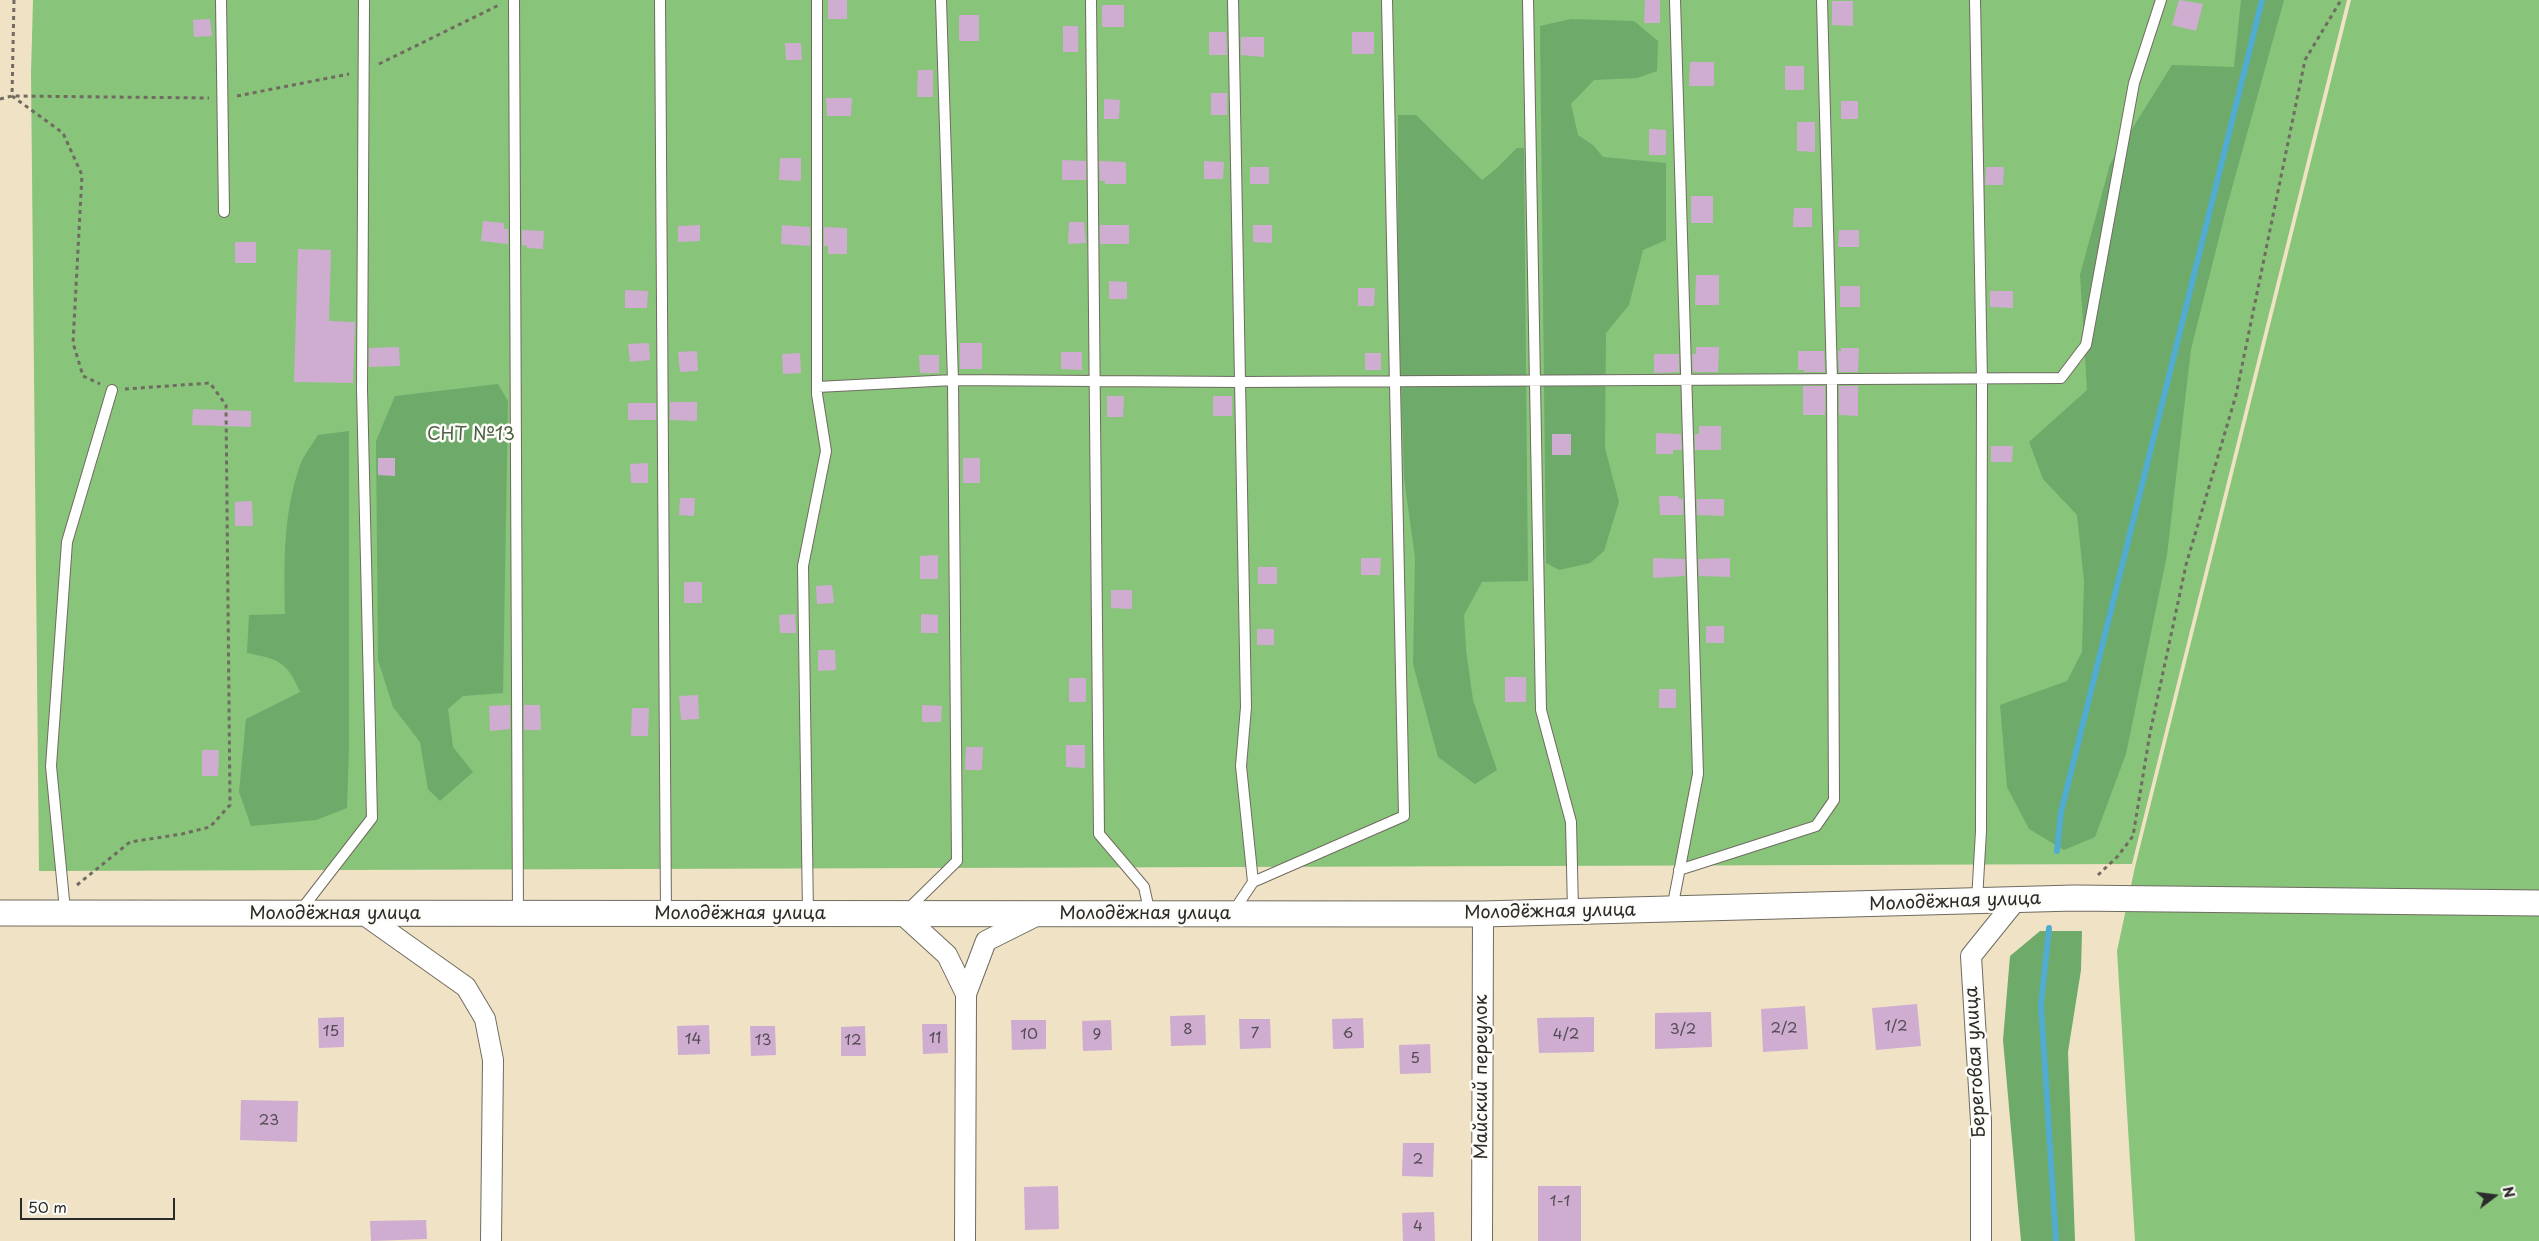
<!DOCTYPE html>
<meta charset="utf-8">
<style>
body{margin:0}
#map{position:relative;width:2539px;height:1241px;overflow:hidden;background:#f0e2c4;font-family:"Playpen Sans",sans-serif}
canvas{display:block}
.north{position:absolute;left:2469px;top:1171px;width:50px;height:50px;-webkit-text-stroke:4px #fdfcf7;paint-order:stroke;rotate:75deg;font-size:14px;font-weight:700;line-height:20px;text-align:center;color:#2b2b2b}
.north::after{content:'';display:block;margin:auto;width:18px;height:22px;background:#2b2b2b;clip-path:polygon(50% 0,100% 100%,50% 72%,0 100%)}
.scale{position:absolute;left:20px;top:1198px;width:155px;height:22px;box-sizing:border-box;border:2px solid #2b2b2b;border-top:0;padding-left:6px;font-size:15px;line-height:18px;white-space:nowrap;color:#2b2b2b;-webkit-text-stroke:4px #fdfcf7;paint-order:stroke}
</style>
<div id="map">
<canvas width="2539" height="1241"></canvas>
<div class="north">N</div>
<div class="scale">50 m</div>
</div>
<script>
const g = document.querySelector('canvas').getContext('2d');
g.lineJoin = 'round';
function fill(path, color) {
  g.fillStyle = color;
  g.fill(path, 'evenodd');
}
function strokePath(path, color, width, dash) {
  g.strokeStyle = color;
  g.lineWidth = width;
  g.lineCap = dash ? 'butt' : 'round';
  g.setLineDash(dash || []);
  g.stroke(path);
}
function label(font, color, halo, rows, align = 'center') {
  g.font = font + ' "Playpen Sans",sans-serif';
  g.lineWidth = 5;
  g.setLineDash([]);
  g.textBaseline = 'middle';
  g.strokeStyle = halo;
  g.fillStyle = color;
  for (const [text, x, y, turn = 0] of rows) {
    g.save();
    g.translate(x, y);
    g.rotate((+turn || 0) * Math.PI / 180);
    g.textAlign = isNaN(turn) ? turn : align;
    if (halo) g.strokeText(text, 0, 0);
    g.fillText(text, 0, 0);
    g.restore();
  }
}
fill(new Path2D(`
 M33,0H2347L2132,864L39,871L31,74Z
 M2351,0H2539V1241H2135L2117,951L2135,867Z`), '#88c47a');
fill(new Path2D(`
 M2241,0H2284L2227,206L2191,349L2167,555L2126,754L2095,837L2064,850L2029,829L2007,787L2000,705L2067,681L2082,652L2084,581L2077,515L2043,479L2029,442L2087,390L2080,275L2110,164L2172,65L2234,67Z
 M1571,19L1634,21L1658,41L1657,71L1637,78L1594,80L1571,104L1578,135L1593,145L1603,157L1666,163V240L1643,250L1629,305L1606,333L1605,448L1619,502L1604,551L1590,563L1559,570L1546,563L1540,26Z
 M1398,115H1416L1482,180L1497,168L1517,148H1524L1528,581L1482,582L1464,615L1466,649L1473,700L1497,770L1475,784L1438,757L1413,664L1415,558L1404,478L1398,283Z
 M498,384L508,401L503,693L463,696L448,709L453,747L473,772L440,801L428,789L420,742L393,707L378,660L376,441L395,396Z
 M349,431V747L347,808L316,820L251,826L239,792L246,719L300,692C287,661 278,659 247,653L249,615L285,614C284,563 283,514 300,465C304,455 312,445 318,435Z
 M2040,931H2082L2081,970L2068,1052L2075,1241H2021L2003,1040L2010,956Z`), '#6eaa6a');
strokePath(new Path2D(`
 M2057,851L2061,812L2262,0
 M2049,928L2041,1005L2056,1241`), '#51accf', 6);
fill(new Path2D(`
 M828,0H847V19H828Z
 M1645,0H1660V23H1644Z
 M2179,0L2203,4L2196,31L2172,25Z
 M1832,1H1853V26L1832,25Z
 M1102,5H1124V27H1102Z
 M959,15H979V41H959Z
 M210,19L212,36L194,37L193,20Z
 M1063,26H1078V52H1063Z
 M1209,32H1226L1227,55H1209Z
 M1352,32H1374V54H1352Z
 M1241,37H1264V57L1241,55Z
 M785,43H801L802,60H786Z
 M1690,62H1714V86H1689Z
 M1785,66H1804V90H1785Z
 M918,70H933V97H917Z
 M1211,93H1227V115H1211Z
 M826,98H852L851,116H827Z
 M1104,99L1120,100L1119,119H1104Z
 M1841,101H1858V119H1841Z
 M1797,122H1815V152L1797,151Z
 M1649,129L1666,130V155H1649Z
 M780,158H801V181L779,180Z
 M1062,160L1086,161V180H1062Z
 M1099,161L1126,162V184H1105V181H1100Z
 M1204,161L1224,162L1223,179H1204Z
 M1250,167H1269V184H1250Z
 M1986,167H2004L2003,185H1985Z
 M1691,196H1713V223H1691Z
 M1794,208H1812V227H1793Z
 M483,221L504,223V229H508V244L481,241Z
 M1069,222H1084L1086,243L1068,244Z
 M700,225V241L678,242V226Z
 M782,225L810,227V246L781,244Z
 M1100,225H1129V244H1100Z
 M1253,225H1272V243L1253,242Z
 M824,227L847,228V254H828V246H824Z
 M522,230L544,231L543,249L527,248V246L522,245Z
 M1839,230H1859V247H1838Z
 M235,242H256V263H235Z
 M298,249L331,250L329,321L355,322L353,383L294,382Z
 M1696,275H1719V305H1695Z
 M1109,281L1127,282V299H1109Z
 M1840,286H1860V307H1840Z
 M1358,288H1375L1374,306H1358Z
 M625,290L648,291L647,308H625Z
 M1990,291H2013V308L1990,307Z
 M649,343L650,360L630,362L628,344Z
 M960,343H982V369H960Z
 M399,347L400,366L369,367V348Z
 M1696,347H1719L1718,372H1693L1692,354H1696Z
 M1841,348H1859L1858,372H1839L1838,351H1841Z
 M697,351L698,371L680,372L678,352Z
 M1798,351H1824L1825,372H1804V370H1798Z
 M1061,352H1082V370L1061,369Z
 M800,353L801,373L783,374L782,354Z
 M1365,353H1381V370H1365Z
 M1654,354H1679V372L1654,373Z
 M919,355H939V373H920Z
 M1803,386H1825V415H1803Z
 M1839,386H1858V416L1839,415Z
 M1107,396H1124L1123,417H1107Z
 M1213,396H1232V416H1213Z
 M670,402H697V421L670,420Z
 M628,403H656V420H628Z
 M193,409L251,411V427L192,425Z
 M1699,426H1721V450H1695V434H1699Z
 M1656,433L1681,434L1682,450H1673V454H1656Z
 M1552,434H1571V455H1552Z
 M1991,446H2013L2012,462H1991Z
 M378,458H395V476L378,475Z
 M963,458H980V483H963Z
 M648,463V483H631L630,464Z
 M1659,496H1678V498L1683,499V515H1660Z
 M680,498H695L694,516L679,515Z
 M1697,499H1724V516L1697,515Z
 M252,501L253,526H235V502Z
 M938,555V579H920V556Z
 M1361,558H1381L1380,575H1361Z
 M1653,558L1685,559V576L1653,578Z
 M1730,558V577L1699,576L1698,559Z
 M1258,567H1277V584H1258Z
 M684,582H702V603H684Z
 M832,585L834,603L817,604L816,586Z
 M1111,590H1132V609L1111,608Z
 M795,614L796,633H780L779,615Z
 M921,614L938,615V633H921Z
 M1706,626H1724V643H1706Z
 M1257,629H1274V645H1257Z
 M818,650H835L836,670L818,671Z
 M1505,677H1526V702H1505Z
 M1069,678H1086V702H1069Z
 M1659,689H1676V708H1659Z
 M698,695L699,719L681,720L679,696Z
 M510,705V729L490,731L489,706Z
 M524,705H540L541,730H524Z
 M922,705L942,706L941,722H922Z
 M632,708H649L648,736H631Z
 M1066,745H1085V768L1066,767Z
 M966,747H983L982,770H965Z
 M202,750H219L218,776H202Z
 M1917,1004L1921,1046L1876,1050L1872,1008Z
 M1805,1006L1808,1049L1763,1052L1761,1009Z
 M1711,1012L1712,1047L1655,1049V1013Z
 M1205,1015L1206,1045L1171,1046L1170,1016Z
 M344,1017V1047L319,1048L318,1018Z
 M1594,1017V1052L1539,1053L1537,1018Z
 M1363,1018L1364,1048L1333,1049L1332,1019Z
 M1239,1019H1270L1271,1048L1240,1049Z
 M1011,1020H1046V1049L1012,1050Z
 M1111,1020L1112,1050L1083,1051L1082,1021Z
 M922,1024H947L948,1053L923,1054Z
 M709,1025L710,1054L678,1055L677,1026Z
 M750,1026H775L776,1055L751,1056Z
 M865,1026L866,1056H841V1027Z
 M1430,1044L1431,1073L1400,1074L1399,1045Z
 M241,1100L298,1101L297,1142L240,1140Z
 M1403,1143H1434L1433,1177L1402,1176Z
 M1058,1186L1059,1229L1025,1230L1024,1187Z
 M1538,1186H1581V1241H1538Z
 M1434,1212L1435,1241H1403L1402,1213Z
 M426,1220L427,1239L371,1241L370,1221Z`), '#cfadd1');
const service = new Path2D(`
 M221,0L224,212
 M514,0L518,914
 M660,0L666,913
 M1091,0L1099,834L1144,887L1150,914
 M1233,0L1246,707L1241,766L1253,882
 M1528,0L1541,710L1571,822L1573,911
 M1975,0L1982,380L1981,831L1977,900
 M817,387L953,380L1240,382L2061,378L2086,345L2134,83L2161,0
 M1679,870L1816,826L1834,800L1832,380L1822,0
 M64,900L51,766L67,542L112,390
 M1672,909L1698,774L1675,0
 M301,910L372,818L362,389L364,0
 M907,910L957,861L953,380L941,0
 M1233,912L1253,882L1404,816L1387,0
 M808,914L803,566L826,451L817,394V0`);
const minor = new Path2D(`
 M363,914L466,987L485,1019L493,1060L491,1241
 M902,914L947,955L966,994
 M965,1241L966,994L986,941L1040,914
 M1482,1241L1483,914
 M1981,1241V1121L1971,956L2017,899`);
const tertiary = new Path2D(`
 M0,913L1483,914L2074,898L2539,903`);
strokePath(service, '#706b61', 12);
strokePath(minor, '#706b61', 22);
strokePath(tertiary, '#706b61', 27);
strokePath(new Path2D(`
 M14,0L12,96L63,133L82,175L73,343L83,376L100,384
 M379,64L499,5
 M237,96L349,74
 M0,99L12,96L209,98
 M2098,875L2118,856L2133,836L2150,733L2186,565L2236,395L2305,60L2341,0
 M77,885L130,842L182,834L210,827L230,805L226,405L210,383L125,389`), '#706b61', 3, [4, 4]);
strokePath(service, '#fff', 10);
strokePath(minor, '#fff', 20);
strokePath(tertiary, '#fff', 25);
label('15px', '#544c54', null, [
 ["1/2",1896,1027],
 ["2/2",1784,1029],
 ["8",1188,1030],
 ["3/2",1683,1030],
 ["15",331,1032],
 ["7",1255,1034],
 ["6",1348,1034],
 ["10",1029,1035],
 ["9",1097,1035],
 ["4/2",1566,1035],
 ["11",935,1039],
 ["14",693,1040],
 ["13",763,1041],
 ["12",853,1041],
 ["5",1415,1059],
 ["23",269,1121],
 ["2",1418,1160],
 ["1-1",1560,1202],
 ["4",1418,1227]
]);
label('18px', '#4c6147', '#fdfcf7', [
 ["СНТ №13",471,435]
]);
label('18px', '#2b2b2b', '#fdfcf7', [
 ["Молодёжная улица",1955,902,-2],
 ["Молодёжная улица",1550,912,-1],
 ["Молодёжная улица",335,914],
 ["Молодёжная улица",740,914],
 ["Молодёжная улица",1145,914],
 ["Береговая улица",1976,1062,-93],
 ["Майский переулок",1482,1077,-90]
]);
</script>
